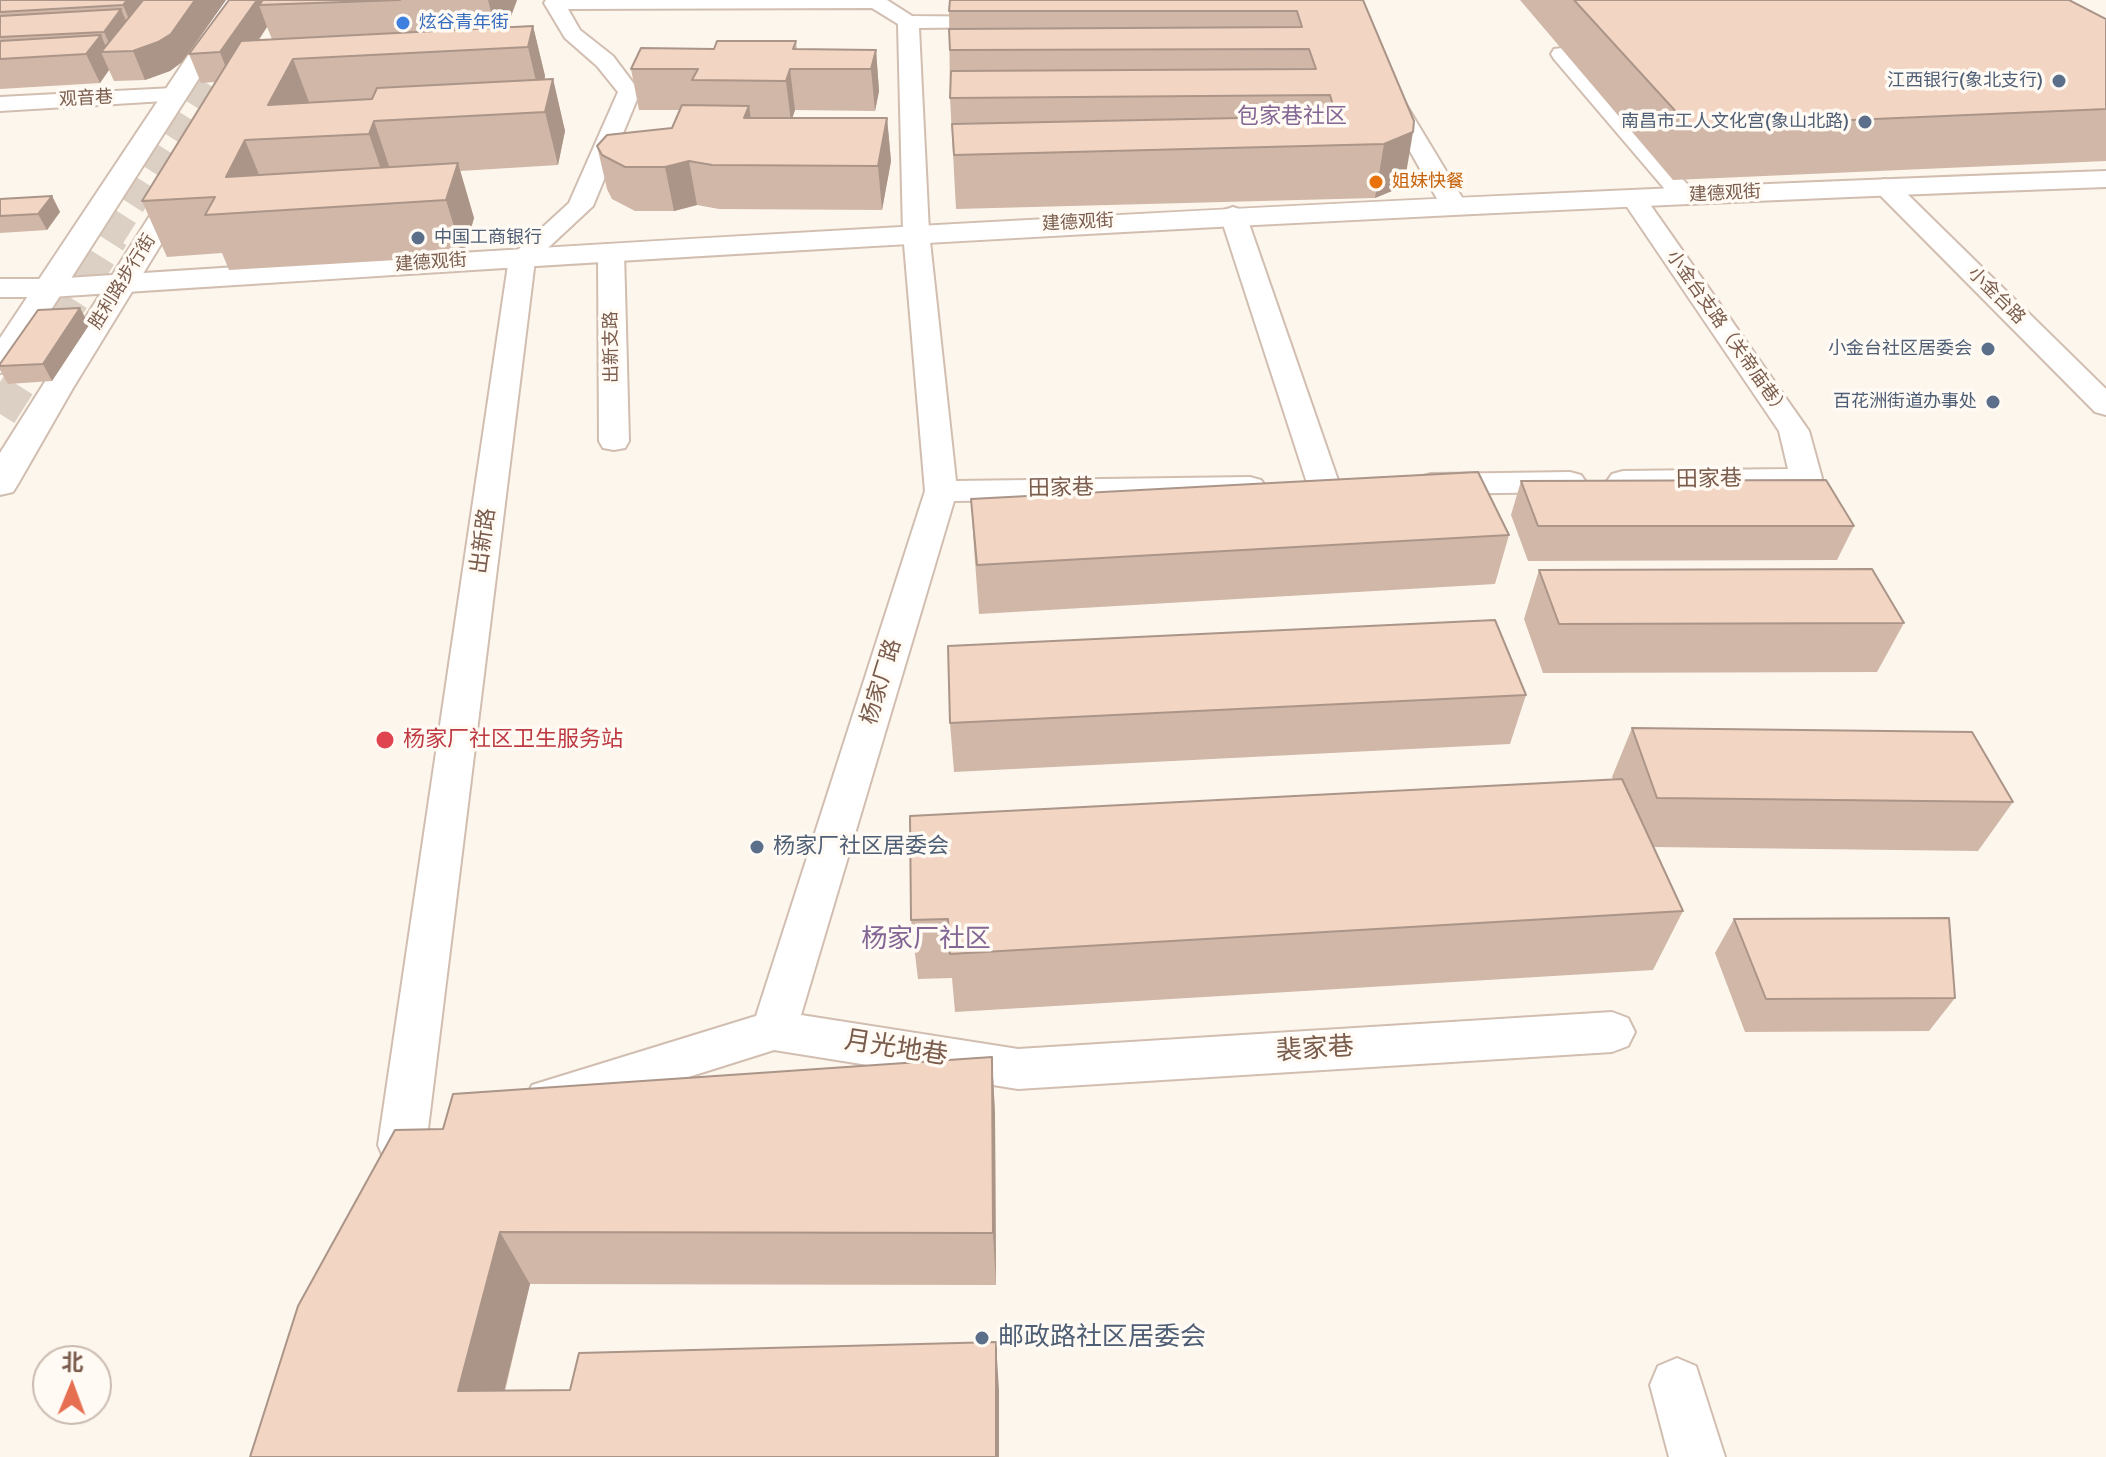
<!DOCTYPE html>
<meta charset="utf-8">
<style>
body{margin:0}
#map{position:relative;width:2106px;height:1457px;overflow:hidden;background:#fdf6ec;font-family:Signika,"Noto Sans SC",sans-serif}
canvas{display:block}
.north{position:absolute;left:32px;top:1345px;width:80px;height:80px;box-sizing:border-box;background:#fffaf3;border:2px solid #cabbb1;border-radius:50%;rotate:1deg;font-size:22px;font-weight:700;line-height:32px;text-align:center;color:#7a5c4d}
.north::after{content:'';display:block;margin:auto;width:28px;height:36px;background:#e76f51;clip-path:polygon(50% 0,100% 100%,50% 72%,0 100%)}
</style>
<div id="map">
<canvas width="2106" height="1457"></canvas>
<div class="north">北</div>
</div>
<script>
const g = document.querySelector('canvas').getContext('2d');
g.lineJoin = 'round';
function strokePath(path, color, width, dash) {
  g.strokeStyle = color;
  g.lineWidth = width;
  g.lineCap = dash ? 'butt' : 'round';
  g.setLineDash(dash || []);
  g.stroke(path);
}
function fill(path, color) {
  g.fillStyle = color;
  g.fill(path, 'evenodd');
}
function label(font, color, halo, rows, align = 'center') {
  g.font = font + ' Signika,"Noto Sans SC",sans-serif';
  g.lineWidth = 7;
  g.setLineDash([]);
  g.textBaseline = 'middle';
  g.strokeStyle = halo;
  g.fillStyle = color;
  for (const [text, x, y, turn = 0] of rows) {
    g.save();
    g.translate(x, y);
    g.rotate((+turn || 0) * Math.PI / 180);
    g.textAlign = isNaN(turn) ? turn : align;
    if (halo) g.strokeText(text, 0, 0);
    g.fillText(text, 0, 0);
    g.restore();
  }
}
strokePath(new Path2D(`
 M111,238L261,0`), '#dcd0c4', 26, [26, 13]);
strokePath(new Path2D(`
 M0,414L112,236`), '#dcd0c4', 34, [34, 17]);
const service = new Path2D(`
 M546,0H887L912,16L1008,17L1011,21L1001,27L919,28L929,232L956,481L1250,477L1261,480L1266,487L1261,494L1250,497L954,501L801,1015L1018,1049L1612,1012L1628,1018L1635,1032L1628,1046L1612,1052L1018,1089L774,1050L549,1121L532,1115L525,1100L532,1085L756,1016L925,491L903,232L898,24L872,8L568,9L580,30L613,56L640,92L593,206L535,260L426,1145L419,1161L402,1167L385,1161L378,1145L509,258L569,203L618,92L597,66L565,38L544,3Z
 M1562,48L1570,49L1693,191L1696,196L1693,201H1675L1554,59L1551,54L1554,49Z
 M1388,86L1399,93L1466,204L1462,209H1444L1440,204L1377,93Z
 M173,88L181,90L184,95L181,100L0,111V97Z
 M1885,179L1894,181L2106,389V415L2095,412L1876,191L1873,186L1876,181Z
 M1633,191L1642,193L1809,431L1822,478L1817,485L1806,488L1623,491L1612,488L1607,481L1612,474L1623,471L1788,469L1779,431L1621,198L1624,193Z
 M1233,207L1242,210L1246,215L1340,486L1335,493L1324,496L1313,493L1308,486L1220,215L1224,210Z
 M611,244L620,246L624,252L629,441L625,448L614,450L603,448L599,441L598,252L602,246Z
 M1570,472L1581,475L1586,482L1581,489L1570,492L1431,494L1420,491L1415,484L1420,477L1431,474Z
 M1677,1358L1696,1366L1725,1457H1669L1650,1385L1658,1366Z`);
const pedestrian = new Path2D(`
 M225,0H249L17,363L12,370L0,373V338Z
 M187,171L197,173L201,179L73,388L18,484L13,492L0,495V453L173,179L177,173Z`);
const minor = new Path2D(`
 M2106,171V187C1420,212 736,252 51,297H0V279H51C736,234 1420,195 2106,171Z`);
strokePath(service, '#d1beb0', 4);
strokePath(pedestrian, '#d1beb0', 4);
strokePath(minor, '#d1beb0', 4);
fill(service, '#fff');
fill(pedestrian, '#fff');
fill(minor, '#fff');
fill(new Path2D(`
 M0,0H226L182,62L170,71L145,80L114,81L109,70L100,83L0,89Z
 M229,0H517L507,27L533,26L545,76V79H553L565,131L558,165L460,171L474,218L463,256L229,270L222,253L167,257L142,201L215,82L201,83L189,54ZM267,27L272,39L259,40Z
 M1363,0L1404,186L1375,198L956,209L950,98L949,11Z
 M1520,0H2069L2106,19V161L1673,180Z
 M796,41L797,49L876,50L879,91L875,111L795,110L792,118H887L891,161L882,210L719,209L697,205L674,211H635L612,199L607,189L597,146L672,128L680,110H639L631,69L714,49Z
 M52,196L60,212L47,230L0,233V199Z
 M80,308L89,325L52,381L8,384L0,370V364Z
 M1521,481L1854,526L1837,560L1528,561L1511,515Z
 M971,499L1509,535L1495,584L979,614L974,548Z
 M1539,570L1904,623L1877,672L1543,673L1524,619Z
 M1526,695L1510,744L954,772L950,723Z
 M1632,728L2013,802L1978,851L1654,847L1683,911L1653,970L955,1012L952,978L918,979L911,920L1613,779L1612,777Z
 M1734,919L1955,998L1929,1031L1745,1032L1715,953Z
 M992,1057L995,1114L996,1285L530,1284L505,1391L999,1390V1457H250L443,1129Z`), '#d1b7a8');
fill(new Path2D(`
 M127,0H141L148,15L135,33L123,5Z
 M195,0H226L182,62L170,71L145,80L133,51Z
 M257,0H265L259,5L267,27L231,81L220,52Z
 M488,0H517L500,46Z
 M121,9L133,37L113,52L104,32Z
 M533,26L545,76L540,98L528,47Z
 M101,35L108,52H101L109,70L100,83L86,54Z
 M876,50L879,91L875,111L871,69Z
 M293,59L312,110L268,105Z
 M790,69L795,110L791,122L786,81Z
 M553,79L565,131L558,165L545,112Z
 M749,106L755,148L744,118Z
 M887,118L891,161L882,210L878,166Z
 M374,121L392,175L387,187L369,134Z
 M1413,132L1404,186L1375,198L1384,144Z
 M245,140L267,194L226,177Z
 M689,161L697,205L674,211L665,167Z
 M458,163L474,218L463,256L446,200Z
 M52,196L60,212L47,230L38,214Z
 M80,308L89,325L52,381L43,364Z
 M992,1057L995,1114L996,1285L993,1233Z
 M500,1232L530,1284L493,1437L458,1391Z
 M996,1342L999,1390V1457H996Z`), '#aa9588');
const building = new Path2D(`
 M0,0H127L123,5L0,12Z
 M143,0H195L171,34L158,42L133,51L101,52Z
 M229,0H257L220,52L189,54Z
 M263,0H400L259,5Z
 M950,0H1363L1414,121L1413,132L1384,144L954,155L952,124L1336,116L1330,95L950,98L951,71L1316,69L1309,49L950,50L949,29L1302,27L1297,11H949Z
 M1574,0H2069L2106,19V109L1690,127Z
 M121,9L104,32L0,37V16Z
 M533,26L528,47L293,59L268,105L372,99L377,88L553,79L545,112L374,121L369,134L245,140L226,177L458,163L446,200L205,215L215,197L142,201L241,41Z
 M101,35L86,54L0,59V41Z
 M717,41H796L793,49L876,50L871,69H790L786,81L692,80L698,69H631L641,48L714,49Z
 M682,105L749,106L744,118H887L878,166L712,165L689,161L665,167H625L602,155L597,146L607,135L672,128Z
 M52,196L38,214L0,216V199Z
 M80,308L43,364L0,366V364L38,310Z
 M1478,472L1509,535L977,565L971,499Z
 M1826,480L1854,526H1538L1521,481Z
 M1872,569L1904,623L1559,624L1539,570Z
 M1495,620L1526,695L950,723L948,646Z
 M1632,728L1972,732L2013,802L1657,798Z
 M1622,779L1683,911L950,954L948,919L911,920L910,816Z
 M1949,918L1955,998L1766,999L1734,919Z
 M992,1057L993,1233L500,1232L458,1391L570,1390L579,1353L996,1342V1457H250L298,1306L395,1130L443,1129L453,1094Z`);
fill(building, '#f3d5c3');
strokePath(building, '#aa9588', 2);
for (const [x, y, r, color] of [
 [403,23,8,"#3f7fe0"],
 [2059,81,8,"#5c6f8a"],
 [1865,122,8,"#5c6f8a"],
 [1376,182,8,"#e8710a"],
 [418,238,8,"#5c6f8a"],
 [1988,349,8,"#5c6f8a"],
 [1993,402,8,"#5c6f8a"],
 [385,740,10,"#e0444e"],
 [757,847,8,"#5c6f8a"],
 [982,1338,8,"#5c6f8a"]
]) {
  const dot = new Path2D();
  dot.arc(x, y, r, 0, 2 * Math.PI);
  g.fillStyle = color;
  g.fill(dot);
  strokePath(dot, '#fffaf3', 3);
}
label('18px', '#366cbe', '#fffaf3', [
 ["炫谷青年街",419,23]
], 'left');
label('18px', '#4e5e75', '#fffaf3', [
 ["江西银行(象北支行)",2043,81],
 ["南昌市工人文化宫(象山北路)",1849,122],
 ["中国工商银行",434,238,"left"],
 ["小金台社区居委会",1972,349],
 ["百花洲街道办事处",1977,402]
], 'right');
label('18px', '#7a5c4d', '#fffaf3', [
 ["观音巷",86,99,-3],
 ["建德观街",1725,194,-3],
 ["建德观街",1078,223,-3],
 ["建德观街",431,263,-4],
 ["胜利路步行街",123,282,-58],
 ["小金台路",1996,296,45],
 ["小金台支路（关帝庙巷）",1727,334,55],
 ["出新支路",612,347,-91]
]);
label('18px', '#c56008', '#fffaf3', [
 ["姐妹快餐",1392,182]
], 'left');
label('22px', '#846695', '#fffaf3', [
 ["包家巷社区",1292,117]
]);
label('22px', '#7a5c4d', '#fffaf3', [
 ["田家巷",1709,480,-1],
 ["田家巷",1061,489,-1],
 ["出新路",484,541,-82],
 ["杨家厂路",882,682,-73]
]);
label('22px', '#be3a42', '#fffaf3', [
 ["杨家厂社区卫生服务站",403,740]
], 'left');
label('22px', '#4e5e75', '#fffaf3', [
 ["杨家厂社区居委会",773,847]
], 'left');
label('26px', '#846695', '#fffaf3', [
 ["杨家厂社区",926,940]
]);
label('26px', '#7a5c4d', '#fffaf3', [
 ["月光地巷",896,1049,9],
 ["裴家巷",1315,1050,-4]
]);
label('26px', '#4e5e75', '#fffaf3', [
 ["邮政路社区居委会",998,1338]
], 'left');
</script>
